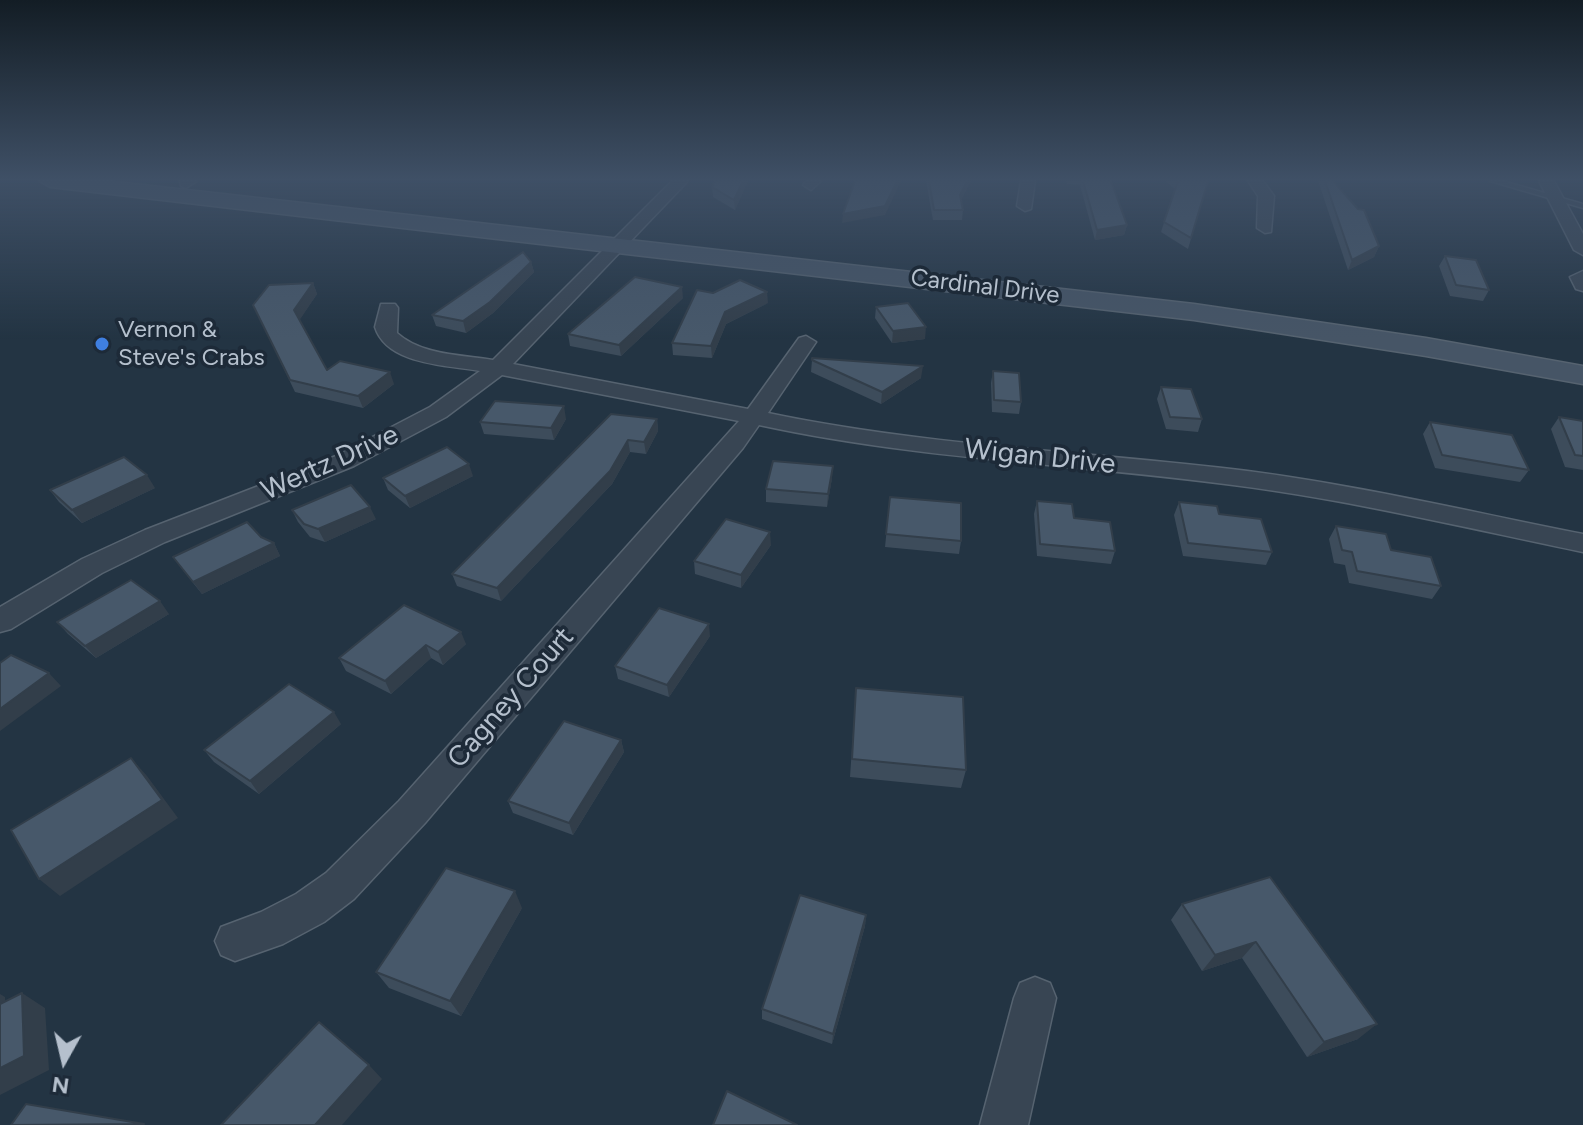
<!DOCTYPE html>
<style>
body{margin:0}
#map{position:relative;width:1583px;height:1125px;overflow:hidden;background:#233443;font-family:Figtree,sans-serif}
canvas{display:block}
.north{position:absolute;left:24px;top:1021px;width:80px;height:80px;-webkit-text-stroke:6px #1d2a38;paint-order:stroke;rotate:188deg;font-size:22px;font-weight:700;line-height:32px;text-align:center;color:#b5c0cd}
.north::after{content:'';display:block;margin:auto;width:28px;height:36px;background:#b5c0cd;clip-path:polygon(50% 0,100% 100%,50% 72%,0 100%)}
</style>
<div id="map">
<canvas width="1583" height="1125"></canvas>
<div class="north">N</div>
</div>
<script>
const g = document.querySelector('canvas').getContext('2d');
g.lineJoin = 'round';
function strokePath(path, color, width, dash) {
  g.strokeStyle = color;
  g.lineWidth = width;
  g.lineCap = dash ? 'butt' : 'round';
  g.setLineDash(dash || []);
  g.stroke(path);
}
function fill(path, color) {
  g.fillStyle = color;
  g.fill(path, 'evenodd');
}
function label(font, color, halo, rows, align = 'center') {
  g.font = font + ' Figtree,sans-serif';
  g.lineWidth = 7;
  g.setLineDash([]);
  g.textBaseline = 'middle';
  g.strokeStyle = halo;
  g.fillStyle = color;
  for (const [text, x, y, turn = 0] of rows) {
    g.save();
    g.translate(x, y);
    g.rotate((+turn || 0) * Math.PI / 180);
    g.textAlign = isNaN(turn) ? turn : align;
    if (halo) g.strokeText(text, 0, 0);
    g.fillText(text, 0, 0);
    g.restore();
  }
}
const service = new Path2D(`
 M1490,181H1503L1583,204V208Z`);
const minor = new Path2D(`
 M180,181H197L186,188L181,186Z
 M672,181H688L513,364L748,409L799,338L806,336L816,342L768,413C920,445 1077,451 1231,469C1349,483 1466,511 1583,534V552C1467,528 1351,500 1233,485C1075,464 915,459 759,425L743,448L425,823L354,899L324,922L283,944L235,961L221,955L215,941L221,927L261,912L296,894L326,873L399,801L739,421L502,375L446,417L354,466L165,542L102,573L11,629L0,632V607L82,559L145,530L336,456L430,407L480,371C447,365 387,365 375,327L381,304H395L398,308L397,333C421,355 462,355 493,360Z
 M806,181H821L811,190L803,185Z
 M1021,181H1035L1031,209L1025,211L1017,206Z
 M1248,181H1263L1274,196L1271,232L1265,233L1257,228L1258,196Z
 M1539,181H1554L1583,234V255L1574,250Z
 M1583,271V291L1576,289L1570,277Z
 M1035,977L1050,983L1056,998L1028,1125H980L1014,998L1020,983Z`);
const secondary = new Path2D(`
 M39,181H108L1194,304L1426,338L1583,366V384L1426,356L1194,320L50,187Z`);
strokePath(service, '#566370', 3);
strokePath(minor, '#566370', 3);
strokePath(secondary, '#566370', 3);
fill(service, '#384553');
fill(minor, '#384553');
fill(secondary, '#465566');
fill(new Path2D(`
 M748,181L735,210L713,197L712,187Z
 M926,181H971L961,200L963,210L962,220H933Z
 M1066,181H1111L1127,225L1124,235L1095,240L1080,185L1067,184Z
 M1165,181H1208L1188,249L1161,232L1175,189Z
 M1318,181H1333L1379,246L1374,257L1348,270Z
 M1445,256L1489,290L1483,301L1450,296L1439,266Z
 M531,262L534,272L493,313L466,333L436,326L432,315Z
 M313,283L317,294L299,320L327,370L394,384L363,408L295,392L253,305Z
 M683,298L621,356L570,346L568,334Z
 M768,303L726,324L712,358L673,355L672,343Z
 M876,307L925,339L892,343L875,318Z
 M812,360L921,378L881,404L811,372Z
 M993,371L1021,402L1019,414L992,412L991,383Z
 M1161,387L1202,419L1198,432L1166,429L1157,399Z
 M611,414L657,419L658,431L646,454L630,452L612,484L501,601L457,586L452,574Z
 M1559,417L1583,421V470L1565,467L1551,429Z
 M566,419L554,440L484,434L480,422Z
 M1430,422L1529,470L1520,482L1435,468L1423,434Z
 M473,476L410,508L388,490L383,478Z
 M832,478L827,507L766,502V489Z
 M155,488L82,523L59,502L50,490Z
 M890,497L961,541L959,554L885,547Z
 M1037,501L1074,518L1115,551L1111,564L1037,556L1034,514Z
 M1179,502L1219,514L1272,552L1266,565L1183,556L1174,515Z
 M292,510L376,519L325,542L310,537L298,522Z
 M1336,526L1391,550L1441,586L1432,599L1349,583L1345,565L1334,563L1329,539Z
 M261,537L274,543L280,556L202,594L182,569L173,557Z
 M771,545L741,588L695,574L694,561Z
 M404,605L466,644L443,665L431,658L391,694L346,671L339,658Z
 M169,614L96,658L68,634L57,622Z
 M710,636L669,697L618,679L615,666Z
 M856,688L966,770L961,788L850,777Z
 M341,724L259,794L214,762L204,750Z
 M621,740L624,752L573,835L513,813L508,801Z
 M1270,877L1358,1039L1307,1057L1242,958L1202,971L1171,920L1182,904Z
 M522,908L461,1016L389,988L376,972Z
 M866,915L865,926L832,1044L762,1019V1009Z`), '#3d4c5b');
fill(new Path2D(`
 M743,181H748L735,210L734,200Z
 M897,181H901L885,215L842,223L843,214Z
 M967,181H971L958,205L960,195Z
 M1127,225L1124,235L1095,240L1097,230Z
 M1379,246L1374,257L1348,270L1352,260Z
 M531,262L534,272L493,313L466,333L463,321Z
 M313,283L317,294L299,321L294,310Z
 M682,287L683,298L621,356L619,345Z
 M767,292L768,303L726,324L712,358L711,346L725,312Z
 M926,327L925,339L892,343L893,331Z
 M923,366L921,378L881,404L882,392Z
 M390,372L394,384L363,408L358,396Z
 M564,406L566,419L554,440L551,428Z
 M657,419L658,431L646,454L644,442Z
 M628,440L630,452L612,484L501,601L497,588Z
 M469,464L473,476L410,508L405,496Z
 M833,466L832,478L827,507L828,494Z
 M147,475L155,488L82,523L72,510Z
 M370,507L376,519L325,542L318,529Z
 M770,532L771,545L741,588V575Z
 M274,543L280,556L202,594L193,582Z
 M160,601L169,614L96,658L85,646Z
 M709,624L710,636L669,697L667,685Z
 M461,632L466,644L443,665L438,652Z
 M426,645L431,658L391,694L385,681Z
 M49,673L61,686L0,731V709Z
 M334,712L341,724L259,794L250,781Z
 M621,740L624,752L573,835L569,823Z
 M131,758L147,776L178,818L60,896L39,879Z
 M515,891L522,908L461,1016L450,1001Z
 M866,915L865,926L832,1044L833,1034Z
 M1256,942L1242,958L1202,971L1215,955Z
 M22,993L45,1008L49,1070L0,1095V1068Z
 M0,994L5,997L6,1028L0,1024Z
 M1377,1024L1358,1039L1307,1057L1324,1042Z
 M369,1065L382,1079L342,1125H315Z`), '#323e4a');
const building = new Path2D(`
 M715,181H743L734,200L712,187Z
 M855,181H897L885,206L843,214Z
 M929,181H967L960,195L963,210H934Z
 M1083,181H1111L1127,225L1097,230Z
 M1178,181H1208L1191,238L1164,222Z
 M1325,181H1333L1358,209L1364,210L1379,246L1352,260Z
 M523,252L531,262L490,302L463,321L432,315Z
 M1445,256L1476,260L1489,290L1456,285Z
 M635,277L682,287L619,345L568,334Z
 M740,280L767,292L725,312L711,346L672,343L697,290L713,293Z
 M313,283L294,310L327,370L340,361L390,372L358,396L290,380L253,305L269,285Z
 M908,303L926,327L893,331L876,307Z
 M812,358L923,366L882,392L812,360Z
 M993,371L1019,373L1021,402L994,400Z
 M1161,387L1191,389L1202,419L1170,417Z
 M495,401L564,406L551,428L480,422Z
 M611,414L657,419L644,442L628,440L610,471L497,588L452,574Z
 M1559,417L1583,421V456L1575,455Z
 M1430,422L1512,435L1529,470L1442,455Z
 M447,447L469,464L405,496L383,478Z
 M124,457L147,475L72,510L50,490Z
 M773,461L833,466L828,494L766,489Z
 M351,485L370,507L318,529L304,524L292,510Z
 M890,497L961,503V541L886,534Z
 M1037,501L1072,504L1074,518L1110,522L1115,551L1040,544Z
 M1179,502L1217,506L1219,514L1261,519L1272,552L1188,543Z
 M726,519L770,532L741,575L694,561Z
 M247,522L261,537L274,543L193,582L173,557Z
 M1336,526L1386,534L1391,550L1431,557L1441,586L1357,571L1352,552L1342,550Z
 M131,580L160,601L85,646L57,622Z
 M404,605L461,632L438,652L426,645L385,681L339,658Z
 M659,608L709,624L667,685L615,666Z
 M11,655L49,673L0,709V663Z
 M289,684L334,712L250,781L204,750Z
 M856,688L963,697L966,770L852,759Z
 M564,721L621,740L569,823L508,801Z
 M131,758L162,800L39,879L11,830Z
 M446,868L515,891L450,1001L376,972Z
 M1270,877L1377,1024L1324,1042L1256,942L1215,955L1182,904Z
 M800,895L866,915L833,1034L762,1009Z
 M22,993L24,1056L0,1068V1004Z
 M319,1022L369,1065L315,1125H221Z
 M727,1091L797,1125H713Z
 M26,1104L144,1124L11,1125Z`);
fill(building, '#47586a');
strokePath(building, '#323e4a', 2);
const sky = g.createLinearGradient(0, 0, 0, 339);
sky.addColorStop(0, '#131d25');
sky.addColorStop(0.53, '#3f5066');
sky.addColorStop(1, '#3f506600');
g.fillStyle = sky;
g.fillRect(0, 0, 1583, 339);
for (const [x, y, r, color] of [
 [102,344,8,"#3f7fe0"]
]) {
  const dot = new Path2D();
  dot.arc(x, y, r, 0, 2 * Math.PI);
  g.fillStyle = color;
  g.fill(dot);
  strokePath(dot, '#1d2a38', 3);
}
label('24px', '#b5c0cd', '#1d2a38', [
 ["Cardinal Drive",985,287,7]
]);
label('24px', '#b5c0cd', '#1d2a38', [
 ["Vernon &",118,330],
 ["Steve's Crabs",118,358]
], 'left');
label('28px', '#b5c0cd', '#1d2a38', [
 ["Wigan Drive",1040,457,6],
 ["Wertz Drive",330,463,-24],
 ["Cagney Court",511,698,-49]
]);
</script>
